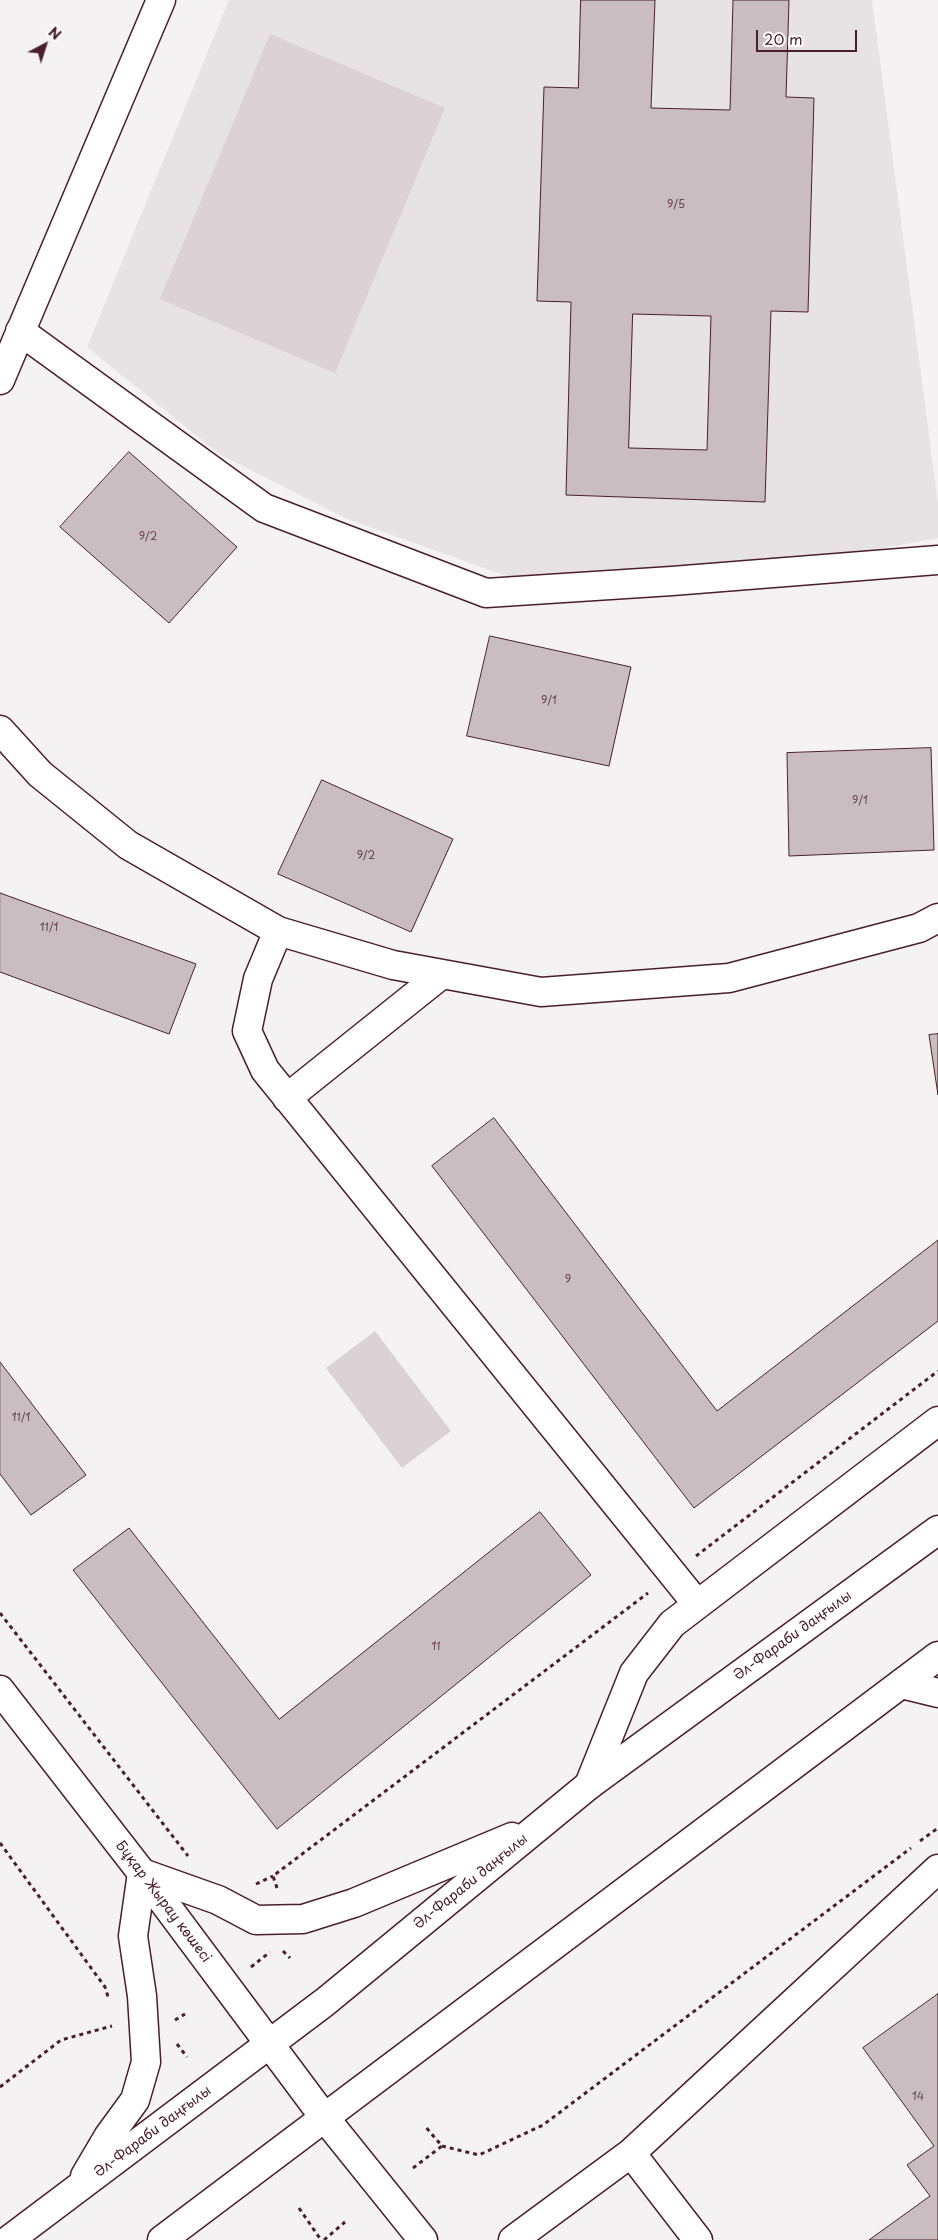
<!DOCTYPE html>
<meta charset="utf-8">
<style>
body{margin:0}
#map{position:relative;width:938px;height:2240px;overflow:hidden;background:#f4f2f2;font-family:"Playpen Sans",sans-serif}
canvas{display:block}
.north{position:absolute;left:20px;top:20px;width:50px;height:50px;-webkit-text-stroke:4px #fff;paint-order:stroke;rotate:40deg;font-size:14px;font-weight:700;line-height:20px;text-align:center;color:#4a1f2b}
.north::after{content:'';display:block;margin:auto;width:18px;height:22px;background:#4a1f2b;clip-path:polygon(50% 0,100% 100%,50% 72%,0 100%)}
.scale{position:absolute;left:756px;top:30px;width:101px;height:22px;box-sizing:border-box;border:2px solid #4a1f2b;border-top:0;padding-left:6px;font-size:15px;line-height:18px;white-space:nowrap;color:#4a1f2b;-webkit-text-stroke:4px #fff;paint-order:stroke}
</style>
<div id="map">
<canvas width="938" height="2240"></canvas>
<div class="north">N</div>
<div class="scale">20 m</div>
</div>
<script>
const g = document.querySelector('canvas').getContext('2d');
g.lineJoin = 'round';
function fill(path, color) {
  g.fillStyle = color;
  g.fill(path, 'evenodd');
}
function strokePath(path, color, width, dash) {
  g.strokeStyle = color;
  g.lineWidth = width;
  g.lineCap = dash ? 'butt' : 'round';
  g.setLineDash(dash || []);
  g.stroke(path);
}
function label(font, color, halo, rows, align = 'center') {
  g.font = font + ' "Playpen Sans",sans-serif';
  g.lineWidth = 4.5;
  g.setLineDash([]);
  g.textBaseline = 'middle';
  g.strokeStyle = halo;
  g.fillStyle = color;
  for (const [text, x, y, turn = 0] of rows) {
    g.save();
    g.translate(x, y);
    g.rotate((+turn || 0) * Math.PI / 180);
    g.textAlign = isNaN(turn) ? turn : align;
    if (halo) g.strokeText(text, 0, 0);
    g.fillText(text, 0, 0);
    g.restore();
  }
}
fill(new Path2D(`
 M229,0H872L938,504V538L713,579L534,586L345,518L219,454L87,347Z`), '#e7e2e3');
fill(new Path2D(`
 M270,34L445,108L335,373L160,299Z
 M375,1331L451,1431L402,1468L326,1368Z`), '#dbd2d5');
const building = new Path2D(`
 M581,0H655L651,108L730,110L733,0H789L786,97L814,98L808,312L771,311L765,502L566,495L571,302L537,301L544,87L578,88ZM633,314L711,316L707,450L629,448Z
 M129,452L237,547L169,623L60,527Z
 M490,636L631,667L609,766L467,736Z
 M931,748L934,850L789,856L787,753Z
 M322,780L453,839L411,932L278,874Z
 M0,893L196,964L169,1034L0,972Z
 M938,1034V1095L929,1035Z
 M494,1118L717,1411L938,1240V1321L694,1508L432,1166Z
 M0,1362L86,1475L31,1515L0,1474Z
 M540,1512L591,1575L277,1829L73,1570L129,1528L279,1719Z
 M938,1994V2240H869L930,2196L907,2165L934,2146L863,2048Z`);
fill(building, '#cabdc1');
strokePath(building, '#4a1f2b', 1);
const minor = new Path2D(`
 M20,331L264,508L486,593L672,581L938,560
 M0,380L161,0
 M0,730L40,774L128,845L278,931L393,965L541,992L729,978L919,928L938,918
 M278,931L258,979L247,1031L265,1070L697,1604
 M287,1098L442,974
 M901,1684L938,1693
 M0,1690L142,1873L324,2117L423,2240
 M589,1785L634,1673L672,1624L938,1421
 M631,2153L698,2240
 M513,2240L631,2153L938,1869`);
const major = new Path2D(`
 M85,2176L108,2137L135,2100L146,2062L142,1996L133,1936L142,1873L218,1900L256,1920L303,1919L354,1903L512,1837
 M9,2240L325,2002L589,1785L938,1530
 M162,2240L938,1656`);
strokePath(minor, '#4a1f2b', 31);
strokePath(major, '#4a1f2b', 31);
strokePath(new Path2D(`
 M696,1556L938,1371
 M0,1613L188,1856
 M920,1841L938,1828
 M0,1843L105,1987L109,2000
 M256,1884L273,1876
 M277,1888L273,1876L648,1593
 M283,1951L290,1958
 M251,1967L270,1952
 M175,2020L185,2014
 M177,2044L187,2057
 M0,2087L61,2040L112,2026
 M442,2146L479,2155L543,2125L911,1848
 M413,2168L442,2146L424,2125
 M299,2208L321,2240
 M324,2240L345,2222`), '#4a1f2b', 3, [4, 4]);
strokePath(minor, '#fff', 28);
strokePath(major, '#fff', 28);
label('11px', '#6a4650', null, [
 ["9/5",676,205],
 ["9/2",148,537],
 ["9/1",549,701],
 ["9/1",860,801],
 ["9/2",366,856],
 ["11/1",49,928],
 ["9",568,1280],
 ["11/1",21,1418],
 ["11",436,1647],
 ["14",918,2097]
]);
label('14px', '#4a1f2b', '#fff', [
 ["Әл-Фараби даңғылы",793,1636,-36],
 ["Әл-Фараби даңғылы",471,1882,-39],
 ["Бұқар Жырау көшесі",163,1902,53],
 ["Әл-Фараби даңғылы",153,2132,-37]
]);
</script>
